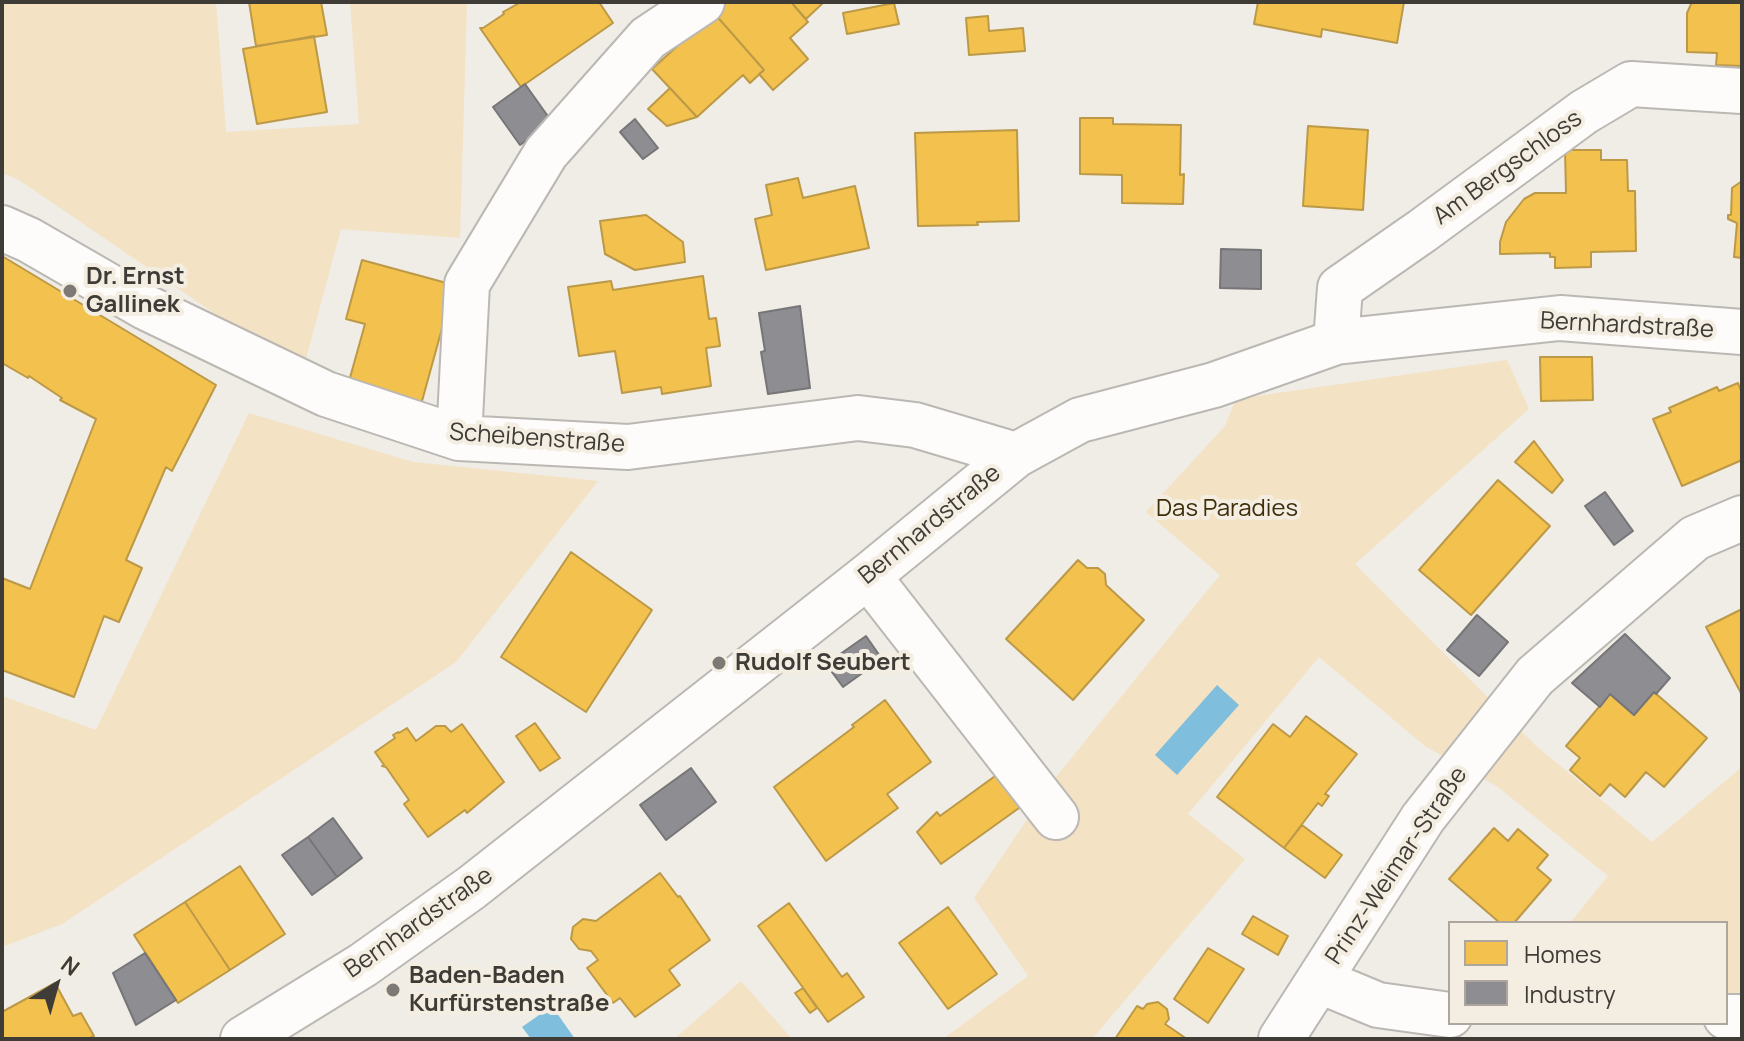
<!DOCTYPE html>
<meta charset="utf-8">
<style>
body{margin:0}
#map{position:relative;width:1744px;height:1041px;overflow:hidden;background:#f0ece6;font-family:Manrope,sans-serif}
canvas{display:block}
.frame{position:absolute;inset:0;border:4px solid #3f3c38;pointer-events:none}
.legend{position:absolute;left:1448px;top:921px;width:280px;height:104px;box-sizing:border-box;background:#f4ede2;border:2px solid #aca69e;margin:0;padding:10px 14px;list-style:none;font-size:24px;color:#3f3c38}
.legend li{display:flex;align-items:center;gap:16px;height:40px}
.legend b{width:40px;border:2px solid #aca69e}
.north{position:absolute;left:16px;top:945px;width:80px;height:80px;-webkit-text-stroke:6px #f4ede2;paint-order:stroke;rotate:37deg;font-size:22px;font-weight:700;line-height:32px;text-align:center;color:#3f3c38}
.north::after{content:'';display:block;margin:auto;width:28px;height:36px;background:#3f3c38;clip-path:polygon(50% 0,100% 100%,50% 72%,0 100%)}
</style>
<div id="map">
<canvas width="1744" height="1041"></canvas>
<div class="frame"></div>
<ul class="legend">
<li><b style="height:22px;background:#f2c14e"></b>Homes</li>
<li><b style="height:22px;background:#8d8d92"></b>Industry</li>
</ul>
<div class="north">N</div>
</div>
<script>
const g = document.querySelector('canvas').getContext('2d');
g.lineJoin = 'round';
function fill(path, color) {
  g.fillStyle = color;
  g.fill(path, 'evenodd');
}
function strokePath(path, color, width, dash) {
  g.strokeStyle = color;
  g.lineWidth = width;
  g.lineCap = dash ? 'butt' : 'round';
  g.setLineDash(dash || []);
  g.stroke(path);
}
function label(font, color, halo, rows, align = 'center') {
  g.font = font + ' Manrope,sans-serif';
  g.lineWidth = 8;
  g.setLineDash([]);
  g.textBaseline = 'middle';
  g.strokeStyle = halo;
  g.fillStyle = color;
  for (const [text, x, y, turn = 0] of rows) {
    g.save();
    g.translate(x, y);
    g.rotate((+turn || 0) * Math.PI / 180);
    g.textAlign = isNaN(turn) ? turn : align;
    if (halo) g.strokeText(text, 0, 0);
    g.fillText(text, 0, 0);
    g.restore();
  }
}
fill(new Path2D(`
 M2,2H216L226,132L359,124L350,2H467L460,238L341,229L302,373L19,180L2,173Z
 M1507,360L1529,409L1355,564L1535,745L1652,842L1742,767V1003L1734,995L1726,994V923H1570L1608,876L1498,787L1425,746L1319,657L1188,814L1245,859L1092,1039H943L1028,976L974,898L1056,777L1220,575L1146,512L1225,426L1236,399Z
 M249,413L413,462L598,481L456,662L62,924L2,947V696L96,730Z
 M741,981L792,1039H674Z`), '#f3e2c3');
fill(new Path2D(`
 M1217,685L1239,705L1177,775L1155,755Z
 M552,1006L575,1039H531L522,1027Z`), '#80bedd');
const homes = new Path2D(`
 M249,2H321L327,35L256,46Z
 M521,2H599L613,23L521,87L480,28H483L504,14L503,12Z
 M727,2H791L808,22L790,38L808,59L773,90L759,74L764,70L714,13Z
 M791,2H824L806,19Z
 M1258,2H1404L1397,43L1322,29L1321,37L1254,24Z
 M1692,2H1742V66L1716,65L1717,53L1687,52V13Z
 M894,3L899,24L847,34L843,13Z
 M714,13L764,70L750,83L743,75L697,117L652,69Z
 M988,16L989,31L1023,28L1025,51L969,55L966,18Z
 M314,36L327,112L257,124L243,49Z
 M670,88L697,117L667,126L648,109Z
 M1080,118H1113V124L1181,125L1180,175L1184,174L1183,204L1122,203V175L1080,174Z
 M1308,126L1368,130L1363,210L1303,206Z
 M1017,130L1019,221L977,222L978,225L918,226L915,133Z
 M1565,150H1601V160H1627L1628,191H1635L1636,251L1591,252V267L1555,268V257H1550V253L1500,254V242L1506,222L1524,199L1535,193H1566Z
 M798,178L803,198L855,186L869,248L766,270L755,219L772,215L766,185Z
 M1742,181V258L1734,257L1737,223L1728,219V215H1731L1732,188Z
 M646,215L683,242L685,262L635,270L605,254L600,221Z
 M2,256L216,385L172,471L166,467L126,560L142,568L119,622L104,616L74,697L2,670V578L30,589L96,419L60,400L62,398L29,376L28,378L2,363Z
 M362,260L454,285L419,412L346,392L365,324L346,319Z
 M703,276L709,319L716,318L720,346L706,348L711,386L662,394L661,387L622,393L615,351L579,356L568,287L611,281L613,290Z
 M1540,357H1592L1593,400L1541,401Z
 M1738,383L1742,393V460L1682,486L1653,419L1671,412L1669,408L1717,387L1719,391Z
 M1534,441L1563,480L1552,493L1515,462Z
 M1498,480L1550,526L1471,615L1419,570Z
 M571,552L652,610L586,712L501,657Z
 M1078,560L1087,568H1098L1105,574L1106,585L1144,620L1073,700L1006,639Z
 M1742,609V695L1706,627Z
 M1654,692L1707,738L1664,787L1646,772L1625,797L1610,784L1600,796L1570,770L1580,758L1566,746L1610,694L1634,715Z
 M885,700L931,762L887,794L898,808L826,861L774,787L854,727L852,725Z
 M1306,716L1357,754L1325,794L1329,796L1322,806L1318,803L1284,848L1217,797L1273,724L1290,737Z
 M535,723L560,758L540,771L516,736Z
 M462,724L504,782L467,813L465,810L428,837L404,804L409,800L386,767L382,766L384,765L375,752L395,738L393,735L398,732L399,733L407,728L416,741L436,726H445L451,732Z
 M1002,771L1026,803L941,864L917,832L937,812L940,816Z
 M1302,825L1342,855L1325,878L1284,848Z
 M1494,828L1508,841L1518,829L1548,855L1537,868L1551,880L1514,923H1500L1449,879Z
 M240,866L285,934L230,970L185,902Z
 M660,873L678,897L680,896L710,940L669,970L680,985L635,1017L620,998L613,1003L587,968L598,960L591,951L579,949L571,939L573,927L583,919L596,921Z
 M185,902L230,970L178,1003L134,935Z
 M789,903L842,977L847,973L864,997L828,1022L758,926Z
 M948,907L997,974L948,1009L899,943Z
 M1253,916L1288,936L1278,955L1242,934Z
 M1208,948L1244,969L1208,1023L1174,999Z
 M55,983L73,1016L81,1013L94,1036L87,1039H2V1012Z
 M803,988L817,1008L810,1013L795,993Z
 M1158,1002L1167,1009L1169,1019L1165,1024L1187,1039H1115L1137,1006L1143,1009L1147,1004Z`);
fill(homes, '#f2c14e');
strokePath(homes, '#bc9947', 2);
const industry = new Path2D(`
 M525,84L552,122L520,145L493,107Z
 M635,119L658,148L643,159L620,132Z
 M1221,249L1261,250V289L1220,288Z
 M800,306L810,388L768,394L761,352L765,351L759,313Z
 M1605,492L1633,531L1614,545L1585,506Z
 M1477,615L1508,642L1479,676L1447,650Z
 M1625,634L1670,678L1656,694L1654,692L1634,715L1610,694L1600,707L1572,683Z
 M866,636L882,659L843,687L826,664Z
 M691,768L716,802L666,840L640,805Z
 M333,818L362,858L337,877L308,837Z
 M308,837L337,877L312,895L282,855Z
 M145,953L176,1000L136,1025L113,973Z`);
fill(industry, '#8d8d92');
strokePath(industry, '#767577', 2);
const minor = new Path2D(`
 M2,228L29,240L145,307L326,394L459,438L628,447L858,418L915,425L1016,455
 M1336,342L1340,288L1422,231L1584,112L1631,84L1742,91
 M459,438L467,284L546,153L648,38L702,2
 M868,576L1056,817
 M1320,981L1378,1005L1450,1015
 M1726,1017H1742
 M243,1039L363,965L471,888L868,576L1016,455L1080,420L1214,385L1336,342L1560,318L1742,332
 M1281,1039L1423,818L1535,676L1695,538L1742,518`);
strokePath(minor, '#bbb8b4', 48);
strokePath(minor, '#fdfcfb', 44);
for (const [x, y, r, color] of [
 [70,291,8,"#7d7a75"],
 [719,663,8,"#7d7a75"],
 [393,990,8,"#7d7a75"]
]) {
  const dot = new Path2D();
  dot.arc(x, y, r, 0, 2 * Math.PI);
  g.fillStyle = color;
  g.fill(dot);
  strokePath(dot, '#f4ede2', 3);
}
label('24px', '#3f3c38', '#f4ede2', [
 ["Am Bergschloss",1508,168,-36],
 ["Bernhardstraße",1627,326,3],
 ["Scheibenstraße",537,439,4],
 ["Bernhardstraße",930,525,-39],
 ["Prinz-Weimar-Straße",1397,866,-56],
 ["Bernhardstraße",419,923,-35]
]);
label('bold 24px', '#3f3c38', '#f4ede2', [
 ["Dr. Ernst",86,277],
 ["Gallinek",86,305],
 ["Rudolf Seubert",735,663],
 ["Baden-Baden",409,976],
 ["Kurfürstenstraße",409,1004]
], 'left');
label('24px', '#3f2e0a', '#f4ede2', [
 ["Das Paradies",1227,509]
]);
</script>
